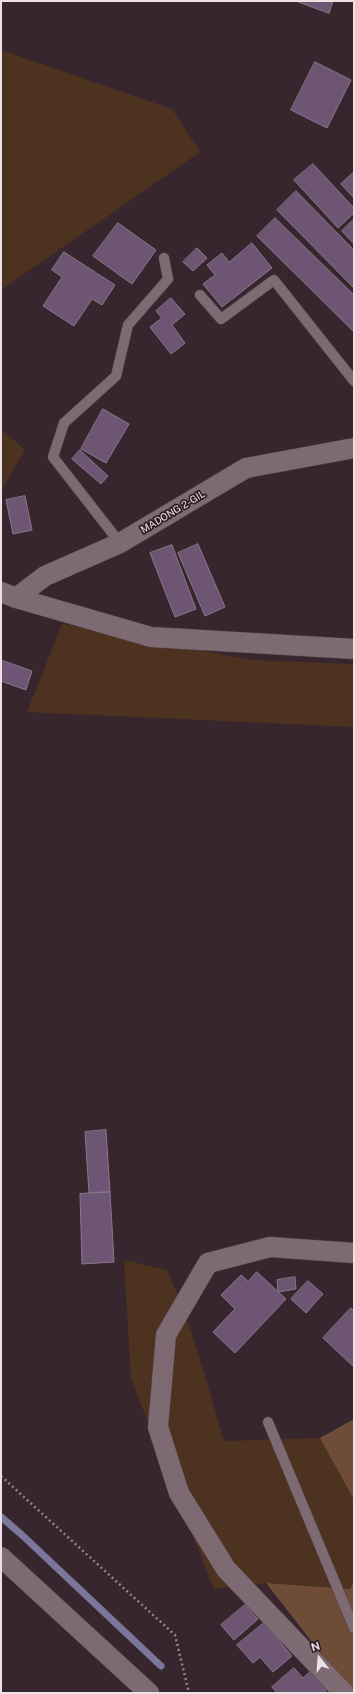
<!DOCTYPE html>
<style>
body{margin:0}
#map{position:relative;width:355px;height:1694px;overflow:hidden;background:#37262d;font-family:"Public Sans",sans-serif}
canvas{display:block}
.frame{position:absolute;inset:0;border:2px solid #ede1e6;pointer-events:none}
.north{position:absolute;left:299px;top:1638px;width:40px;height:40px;-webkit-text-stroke:3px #2d1d24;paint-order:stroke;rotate:343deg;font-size:11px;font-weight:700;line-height:16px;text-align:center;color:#ede1e6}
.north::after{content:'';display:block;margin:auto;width:14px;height:18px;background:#ede1e6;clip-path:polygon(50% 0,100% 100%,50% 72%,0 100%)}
</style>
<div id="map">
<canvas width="355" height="1694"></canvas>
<div class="frame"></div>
<div class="north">N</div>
</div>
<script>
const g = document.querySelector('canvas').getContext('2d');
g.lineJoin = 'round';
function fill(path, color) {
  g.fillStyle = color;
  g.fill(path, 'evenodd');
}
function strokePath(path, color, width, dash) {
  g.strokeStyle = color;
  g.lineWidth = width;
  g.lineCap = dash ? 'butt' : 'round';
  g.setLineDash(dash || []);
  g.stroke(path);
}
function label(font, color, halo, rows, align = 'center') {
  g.font = font + ' "Public Sans",sans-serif';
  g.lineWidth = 3.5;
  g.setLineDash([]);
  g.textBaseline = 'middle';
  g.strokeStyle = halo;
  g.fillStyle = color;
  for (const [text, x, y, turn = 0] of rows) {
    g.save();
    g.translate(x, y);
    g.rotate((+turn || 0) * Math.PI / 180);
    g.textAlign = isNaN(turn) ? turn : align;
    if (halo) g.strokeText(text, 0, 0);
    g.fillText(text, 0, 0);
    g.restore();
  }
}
fill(new Path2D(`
 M1,50L172,109L200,152L1,290Z
 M1,429L25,450L1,491Z
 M62,624L251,660L354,664V727L27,712Z
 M124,1260L167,1270C192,1325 207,1384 224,1441L320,1438L354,1500V1580L350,1589L266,1583L214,1589L131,1379Z`), '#4e3220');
fill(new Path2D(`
 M354,1419V1500L320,1438Z
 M354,1580V1693H352L266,1583L350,1589Z`), '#6e4c37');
strokePath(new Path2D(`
 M1,1517L22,1535L161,1666`), '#7b779c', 7);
const building = new Path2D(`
 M296,1H333L329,13Z
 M315,62L351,80L327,128L291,110Z
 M313,164L354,208V213L338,228L294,180Z
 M354,172V198L341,184Z
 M296,191L354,250V288L277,210Z
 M275,218L354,295V332L257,236Z
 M354,219V244L342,231Z
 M118,223L156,250L132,284L93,256Z
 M252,243L272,268L222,307L203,284L215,275L207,265L222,253L229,262Z
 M197,248L207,258L193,271L183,262Z
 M64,252L115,285L102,305L92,299L74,326L43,306L62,277L52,270Z
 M171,298L185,314L172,325L185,343L171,354L150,327L162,318L156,311Z
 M103,409L129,424L106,463L81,449Z
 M80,450L108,476L101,484L72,459Z
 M25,496L32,530L13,534L6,500Z
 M198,544L225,607L205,616L178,553Z
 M172,545L196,609L175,617L150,553Z
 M1,660L32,671L26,690L1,681Z
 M106,1130L110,1192L89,1193L85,1132Z
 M110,1192L114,1262L82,1264L80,1194Z
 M257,1272L286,1299L235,1353L213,1332L235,1309L221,1295L241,1275L248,1281Z
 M295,1277L296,1289L278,1292L277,1280Z
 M308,1281L323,1294L306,1313L291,1299Z
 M351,1308L354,1311V1367L323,1338Z
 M245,1605L258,1619L234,1640L221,1625Z
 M264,1623L292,1656L273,1672L260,1657L253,1663L237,1645Z
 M294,1668L303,1678L312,1670L328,1689L323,1693H277L272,1687Z`);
fill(building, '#6e5574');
strokePath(building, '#867988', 1);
const service = new Path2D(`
 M200,295L221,319L274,280L354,381
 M120,543L53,457L64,423L116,376L128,325L168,279L164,258
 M268,1422L354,1628`);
const minor = new Path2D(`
 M1,592L16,598L45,576L120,543L246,468L354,448
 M16,598L151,637L354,649
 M1,1557L149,1693
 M344,1693L226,1569L179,1493L158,1427L166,1335L208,1263L270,1247L354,1253`);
strokePath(service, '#54464c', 11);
strokePath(minor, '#54464c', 21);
strokePath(new Path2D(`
 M1,1476L175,1635L189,1693`), '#94858b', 2.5, [2, 3]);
strokePath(service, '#7e6a72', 10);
strokePath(minor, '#7e6a72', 20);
label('10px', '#ede1e6', '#2d1d24', [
 ["MADONG 2-GIL",173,512,-31]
]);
</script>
